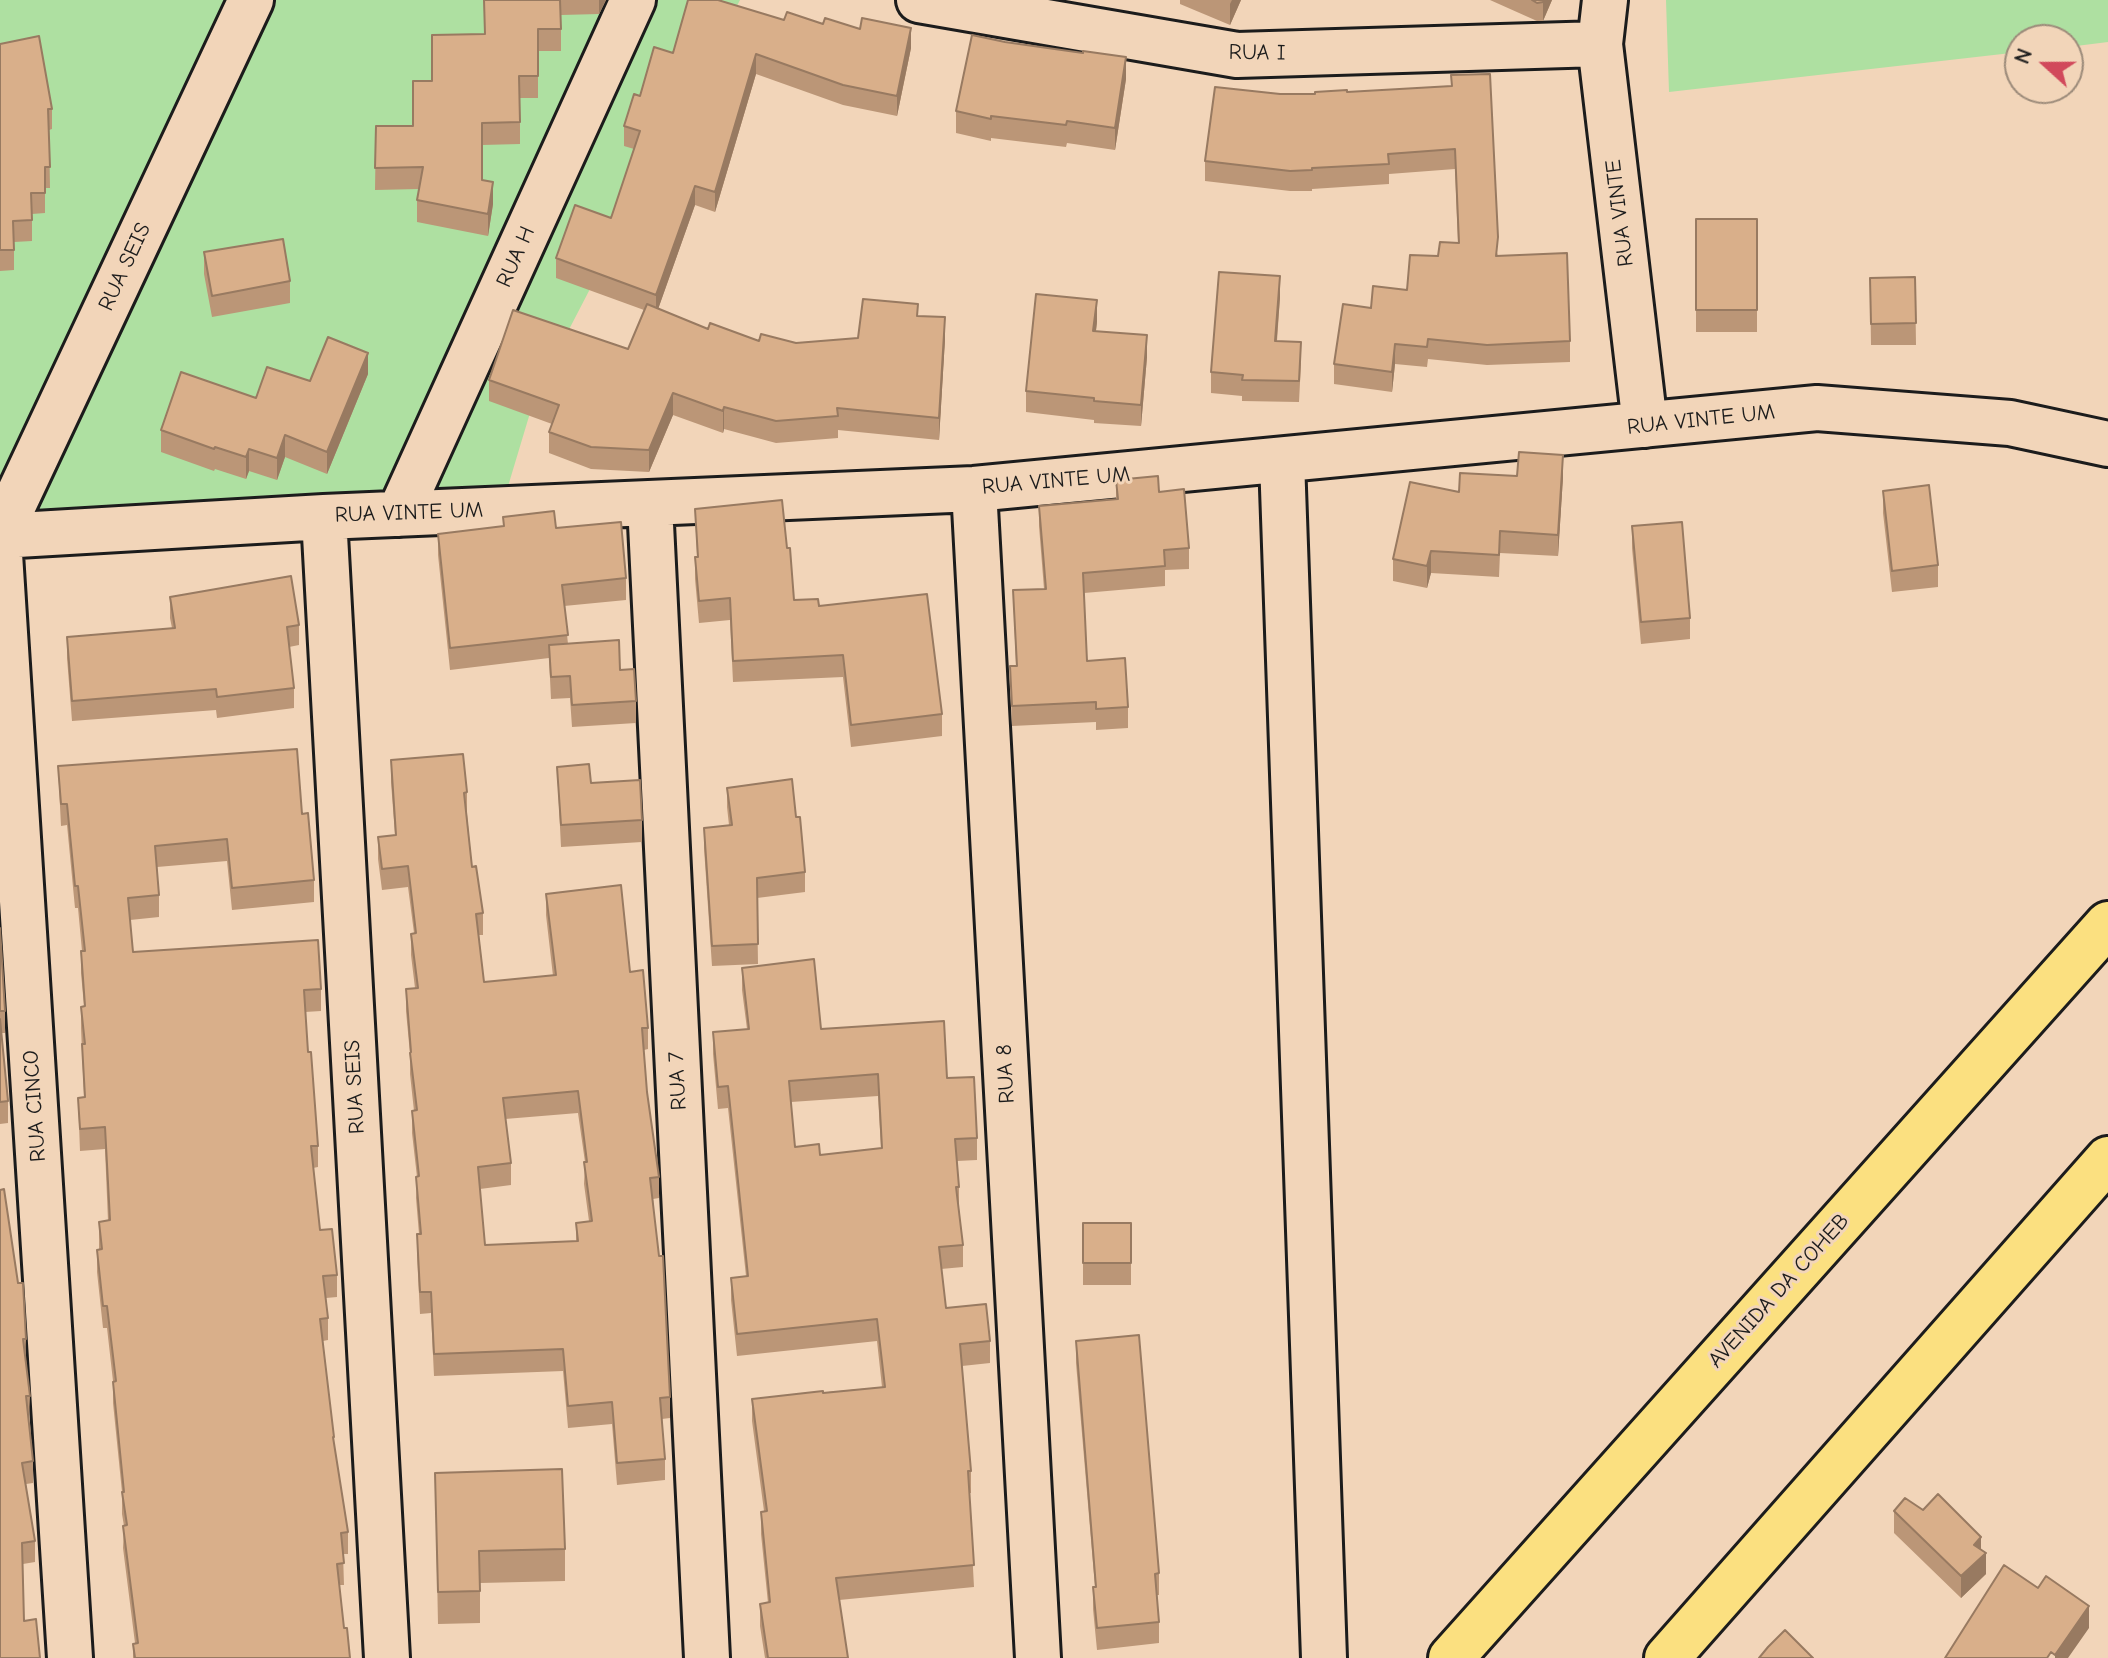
<!DOCTYPE html>
<style>
body{margin:0}
#map{position:relative;width:2108px;height:1658px;overflow:hidden;background:#f2d5b9;font-family:"Comic Neue",sans-serif}
canvas{display:block}
.north{position:absolute;left:2004px;top:24px;width:80px;height:80px;box-sizing:border-box;background:#f2d5b9;border:2px solid #9c8b7a;border-radius:50%;rotate:291deg;font-size:22px;font-weight:700;line-height:32px;text-align:center;color:#1c1c1c}
.north::after{content:'';display:block;margin:auto;width:28px;height:36px;background:#d1495b;clip-path:polygon(50% 0,100% 100%,50% 72%,0 100%)}
</style>
<div id="map">
<canvas width="2108" height="1658"></canvas>
<div class="north">N</div>
</div>
<script>
const g = document.querySelector('canvas').getContext('2d');
g.lineJoin = 'round';
function fill(path, color) {
  g.fillStyle = color;
  g.fill(path, 'evenodd');
}
function strokePath(path, color, width, dash) {
  g.strokeStyle = color;
  g.lineWidth = width;
  g.lineCap = dash ? 'butt' : 'round';
  g.setLineDash(dash || []);
  g.stroke(path);
}
function label(font, color, halo, rows, align = 'center') {
  g.font = font + ' "Comic Neue",sans-serif';
  g.lineWidth = 6;
  g.setLineDash([]);
  g.textBaseline = 'middle';
  g.strokeStyle = halo;
  g.fillStyle = color;
  for (const [text, x, y, turn = 0] of rows) {
    g.save();
    g.translate(x, y);
    g.rotate((+turn || 0) * Math.PI / 180);
    g.textAlign = isNaN(turn) ? turn : align;
    if (halo) g.strokeText(text, 0, 0);
    g.fillText(text, 0, 0);
    g.restore();
  }
}
fill(new Path2D(`
 M0,0H740L536,393L503,503L0,516Z
 M1666,0H2108V42L2068,47V40H2020V52L1669,92Z`), '#aee0a1');
const minor = new Path2D(`
 M919,0L1237,55L1600,44
 M1605,0L1600,44L1645,425
 M1282,460L1324,1658
 M974,489L1038,1658
 M650,504L707,1658
 M399,514L633,0
 M324,517L387,1658
 M0,534L251,0
 M0,536L324,517L974,489L1817,408L2010,423L2108,444
 M0,554L70,1658`);
const major = new Path2D(`
 M1451,1658L2108,924
 M1667,1658L2108,1159`);
strokePath(minor, '#1c1c1c', 50);
strokePath(major, '#1c1c1c', 50);
strokePath(minor, '#f2d5b9', 44);
strokePath(major, '#fbe080', 44);
fill(new Path2D(`
 M484,0H606L599,14L561,15V51H538V98H520V144L482,145V180L493,204L488,236L417,222V200L419,189L375,190L376,126H413L484,34Z
 M1180,0H1241L1230,25L1180,4Z
 M1490,0H1552L1543,21H1537Z
 M784,20L823,24L911,48L897,116L843,105L756,74L715,212L695,205L658,309L708,329L759,341L796,343L858,338L918,316L945,339L939,440L838,430V438L776,443L724,429L723,433L673,415L649,472L591,469L549,453V432L552,424L489,401V380L628,349L644,310L556,278V258L611,218L634,149L624,146V126L640,96L673,53Z
 M0,44L52,109V129L49,130L50,188H45V213L32,214V241L14,242V270L0,271Z
 M1126,79L1115,150L1067,143L1066,147L991,138V141L956,133V111Z
 M1451,86L1498,256L1570,341V362L1487,365L1428,359L1427,367L1395,364L1392,392L1334,384V364L1371,308L1407,290L1438,256L1458,243L1455,169L1389,174V184L1312,189V191H1290L1205,181V161L1280,94H1315Z
 M1696,219H1757V332H1696Z
 M204,252L290,281V303L212,317L204,274Z
 M1915,277L1916,345H1871L1870,278Z
 M1280,297L1277,341L1301,363L1299,402L1242,401V396L1211,393V372Z
 M1097,322L1096,331L1147,357L1141,426L1094,423V420L1026,412V391Z
 M368,374L327,474L285,457L277,480L249,471L246,479L215,469L214,471L161,452V430L310,381Z
 M1517,476L1563,477L1558,556L1500,553L1499,577L1431,573L1427,588L1393,581V559L1459,492Z
 M1116,480L1159,492L1189,548V569L1165,570V586L1084,593L1087,661L1128,707V728L1096,730V722L1012,726L1010,666H1016L1013,590L1044,589L1039,526V506L1116,499Z
 M1883,491L1938,565V587L1892,592L1883,513Z
 M695,509L787,548L794,600L819,606L942,714V736L851,747L843,677L733,682L730,620L699,623L695,579V557H697Z
 M503,517L556,528L626,578V600L564,606L568,644L620,670L636,701V723L572,727L570,698L551,699L549,658L450,670L438,555V534L503,526Z
 M1632,526L1690,618V639L1641,644L1632,548Z
 M170,597L299,625V645L289,647L294,688V708L217,718L216,710L72,721L67,658V637L172,628L170,618Z
 M391,760L467,792V814L472,867L483,913V935H479L484,982L553,976L546,915V894L630,972L648,1028V1049L644,1050L647,1092L659,1177V1198L653,1199L670,1397V1418L662,1419L665,1459V1480L617,1485L612,1424L568,1428L563,1371L434,1376L431,1313L420,1314L417,1255V1234H419L416,1198L417,1177L412,1133V1111H414L410,1074V1054L406,1011V989L415,988L411,955V934L414,933L408,887L382,890L378,859V837L395,835L391,782ZM578,1113L585,1162L584,1184L589,1221L576,1223V1241L485,1245L480,1189L511,1185V1163L505,1119Z
 M58,766L302,814L314,880V902L232,910L227,861L157,867L159,895V917L130,920L133,952L321,989V1011L305,1012L308,1052L318,1146V1167L313,1168L320,1230L337,1275V1297L326,1298L328,1318V1340L323,1341L334,1437V1447L348,1532V1554H343L344,1585H339L344,1628L350,1658H133V1644L135,1643L123,1548L124,1526L122,1514V1492L113,1403V1381L107,1328H103L97,1272V1250H99V1222L108,1221L105,1149L80,1151L78,1098L84,1097L81,1028V1007L84,1006L81,973V951H82L78,908H75L67,825L61,826Z
 M557,767L591,783L642,820V842L561,847Z
 M727,788L796,817L805,872V892L757,898L758,964L712,966L704,848V828L729,825L727,807Z
 M0,928L5,1011V1033H1L8,1101V1123L0,1124Z
 M742,968L821,1029L947,1078L977,1138V1160L957,1161L959,1187V1209L963,1245V1267L941,1269L946,1308L990,1341V1363L962,1366L971,1471V1493H969L974,1587L839,1600L848,1658H765L760,1626V1604L768,1603L761,1534V1512L764,1511L752,1421V1399L882,1387L877,1341L737,1356L731,1300V1278L746,1276L728,1108L718,1109L713,1054V1032L747,1029L742,990ZM878,1096L881,1148L820,1155L795,1147L791,1102Z
 M0,1190L26,1339L25,1360L30,1396L29,1418L33,1461V1483L26,1484L35,1541V1562L23,1564L24,1621L0,1658Z
 M1083,1223H1131V1285H1083Z
 M1076,1341L1159,1573V1595H1157L1159,1622V1643L1097,1650L1093,1609V1587H1095L1076,1363Z
 M435,1473L565,1549V1581L480,1583V1623L438,1624Z
 M1923,1510L1981,1550L1986,1574L1961,1598L1894,1533V1511Z`), '#bb9677');
fill(new Path2D(`
 M599,0H606L599,14Z
 M1232,0H1241L1230,25V4Z
 M1544,0H1552L1543,21V2Z
 M911,28V48L897,116V96Z
 M756,54V74L715,212V192Z
 M1126,57V79L1115,150V128Z
 M493,182V204L488,236V214Z
 M695,186V205L656,315V295Z
 M1280,276V297L1275,362V341Z
 M1097,300V322L1093,353V331Z
 M945,317V339L939,440V418Z
 M1147,335V357L1141,426V405Z
 M1395,344V364L1392,392V372Z
 M368,353V374L327,474V452Z
 M673,393V415L649,472V450Z
 M724,407V429L723,433V411Z
 M285,435V457L277,480V458Z
 M249,449V471L246,479V457Z
 M1563,455V477L1558,556V535Z
 M1431,551V573L1427,588V566Z
 M1981,1537V1557L1986,1553V1574L1961,1598V1576L1974,1545Z
 M2089,1606V1628L2068,1658H2055V1655Z`), '#987a61');
const building = new Path2D(`
 M484,0H560L561,29H538V76H519L520,122L482,123V180L493,182L488,214L417,200L423,167L375,168L376,126H413V81H432V35L485,34Z
 M688,0H718L784,20L787,12L823,24L825,18L860,29L862,18L911,28L897,96L843,85L756,54L715,192L695,186L656,295L556,258L575,205L611,218L640,131L624,126L634,94L640,96L654,47L673,53Z
 M1532,0H1544L1543,2L1537,3Z
 M972,35L1005,42L1083,53V51L1126,57L1115,128L1067,121L1066,125L991,116V119L956,111Z
 M39,36L52,109H48L50,167H45V193H31L32,220L13,221L14,250H0V44Z
 M1490,74L1498,237L1496,256L1567,253L1570,341L1487,345L1428,339L1427,347L1395,344L1392,372L1334,364L1343,304L1371,308L1373,286L1407,290L1410,255L1438,256L1440,242L1459,243L1455,149L1388,154L1389,164L1312,168V170L1290,171L1205,161L1215,87L1280,94H1315V92L1347,90V92L1452,86L1451,75Z
 M1696,219H1757V310H1696Z
 M283,239L290,281L212,296L204,252Z
 M1219,272L1280,276L1275,341L1301,342L1299,381L1242,380L1243,375L1211,372Z
 M1915,277L1916,323L1871,324L1870,278Z
 M1036,294L1097,300L1093,331L1147,335L1141,405L1094,401V398L1026,391Z
 M863,299L918,304L917,316L945,317L939,418L837,408L838,416L776,421L724,407L723,411L673,393L649,450L591,447L549,432L559,405L489,380L513,310L628,349L647,304L708,329L710,323L759,341L761,334L796,343L858,338Z
 M328,337L368,353L327,452L285,435L277,458L249,449L246,457L215,447L214,449L161,430L181,372L256,398L267,367L310,381Z
 M1519,452L1563,455L1558,535L1500,531L1499,555L1431,551L1427,566L1393,559L1410,482L1459,492L1460,473L1517,476Z
 M1158,476L1159,492L1184,489L1189,548L1164,550L1165,566L1083,573L1087,661L1125,658L1128,707L1096,709V702L1012,706L1010,666H1017L1013,590L1046,589L1039,506L1118,499L1116,480Z
 M1929,485L1938,565L1892,571L1883,491Z
 M782,500L787,548H790L794,600L818,599L819,606L927,594L942,714L851,725L843,655L733,661L730,598L699,601L695,557H698L695,509Z
 M554,511L556,528L621,522L626,578L562,585L568,635L450,648L438,534L504,526L503,517Z
 M1682,522L1690,618L1641,622L1632,526Z
 M291,576L299,625L287,627L294,688L217,697L216,689L72,701L67,637L175,628L170,597Z
 M619,640L620,670L634,669L636,701L572,705L570,676L551,677L549,645Z
 M297,749L302,814L308,813L314,880L232,888L227,839L155,846L159,895L128,898L133,952L318,940L321,989L304,990L308,1052H311L318,1146H311L320,1230L332,1229L337,1275L323,1276L328,1318L320,1319L334,1437H333L348,1532L341,1533L344,1563L337,1564L344,1628H347L350,1658H135L133,1644L138,1643L123,1526L127,1525L122,1492H124L113,1382L116,1381L107,1306H103L97,1250L102,1249L99,1222L110,1220L105,1127L80,1129L78,1098L85,1097L82,1044H85L81,1007L85,1006L81,951H85L78,886H75L67,804H61L58,766Z
 M463,754L467,792L464,793L472,867L476,866L483,913L476,914L484,982L556,975L546,894L621,885L630,972L643,970L648,1028H642L647,1092L659,1177L650,1178L659,1256H663L670,1397L660,1398L665,1459L617,1463L612,1402L568,1406L563,1349L434,1354L431,1292H420L417,1234H421L416,1177L419,1176L412,1111L417,1110L410,1053L411,1052L406,989L418,988L411,934L416,933L408,866L382,869L378,837L396,835L391,760ZM578,1091L587,1162H584L592,1221L576,1223L578,1241L485,1245L478,1167L511,1163L503,1098Z
 M589,764L591,783L640,780L642,820L561,825L557,767Z
 M792,779L796,817H800L805,872L757,878L758,944L712,946L704,828L732,825L727,788Z
 M0,928L5,1011H0Z
 M814,959L821,1029L944,1021L947,1078L974,1077L977,1138L955,1139L959,1187H956L963,1245L939,1247L946,1308L986,1304L990,1341L960,1344L971,1471H968L974,1565L836,1578L848,1658H768L760,1604L770,1602L761,1512L767,1511L752,1399L823,1391V1393L885,1387L877,1319L737,1334L731,1278L748,1276L728,1086L718,1087L713,1032L749,1029L742,968ZM878,1074L882,1148L820,1155L819,1144L795,1147L789,1081Z
 M0,1019L8,1101L0,1102Z
 M4,1189L18,1283H23L26,1339H23L30,1396H26L33,1461L22,1463L35,1541L22,1543L24,1621L36,1619L40,1658H0V1190Z
 M1083,1223H1131V1263H1083Z
 M1139,1335L1159,1573L1155,1574L1159,1622L1097,1628L1093,1587H1096L1076,1341Z
 M562,1469L565,1549L479,1551L480,1591L438,1592L435,1473Z
 M1938,1494L1981,1537L1974,1545L1986,1553L1961,1576L1894,1511L1905,1498L1923,1510Z
 M2004,1565L2038,1588L2046,1576L2089,1606L2055,1655L2051,1652L2047,1658H1945Z
 M1785,1630L1813,1658H1759L1768,1647Z`);
fill(building, '#d9af8a');
strokePath(building, '#987a61', 2);
label('22px', '#1c1c1c', '#f2d5b9', [
 ["RUA I",1257,53,1],
 ["RUA VINTE",1620,213,-97],
 ["RUA H",516,257,-66],
 ["RUA SEIS",125,267,-65],
 ["RUA VINTE UM",1701,420,-6],
 ["RUA VINTE UM",1056,481,-5],
 ["RUA VINTE UM",409,513,-2],
 ["RUA 8",1006,1074,-93],
 ["RUA 7",678,1081,-93],
 ["RUA SEIS",355,1087,-93],
 ["RUA CINCO",35,1106,-94],
 ["AVENIDA DA COHEB",1779,1291,-48]
]);
</script>
